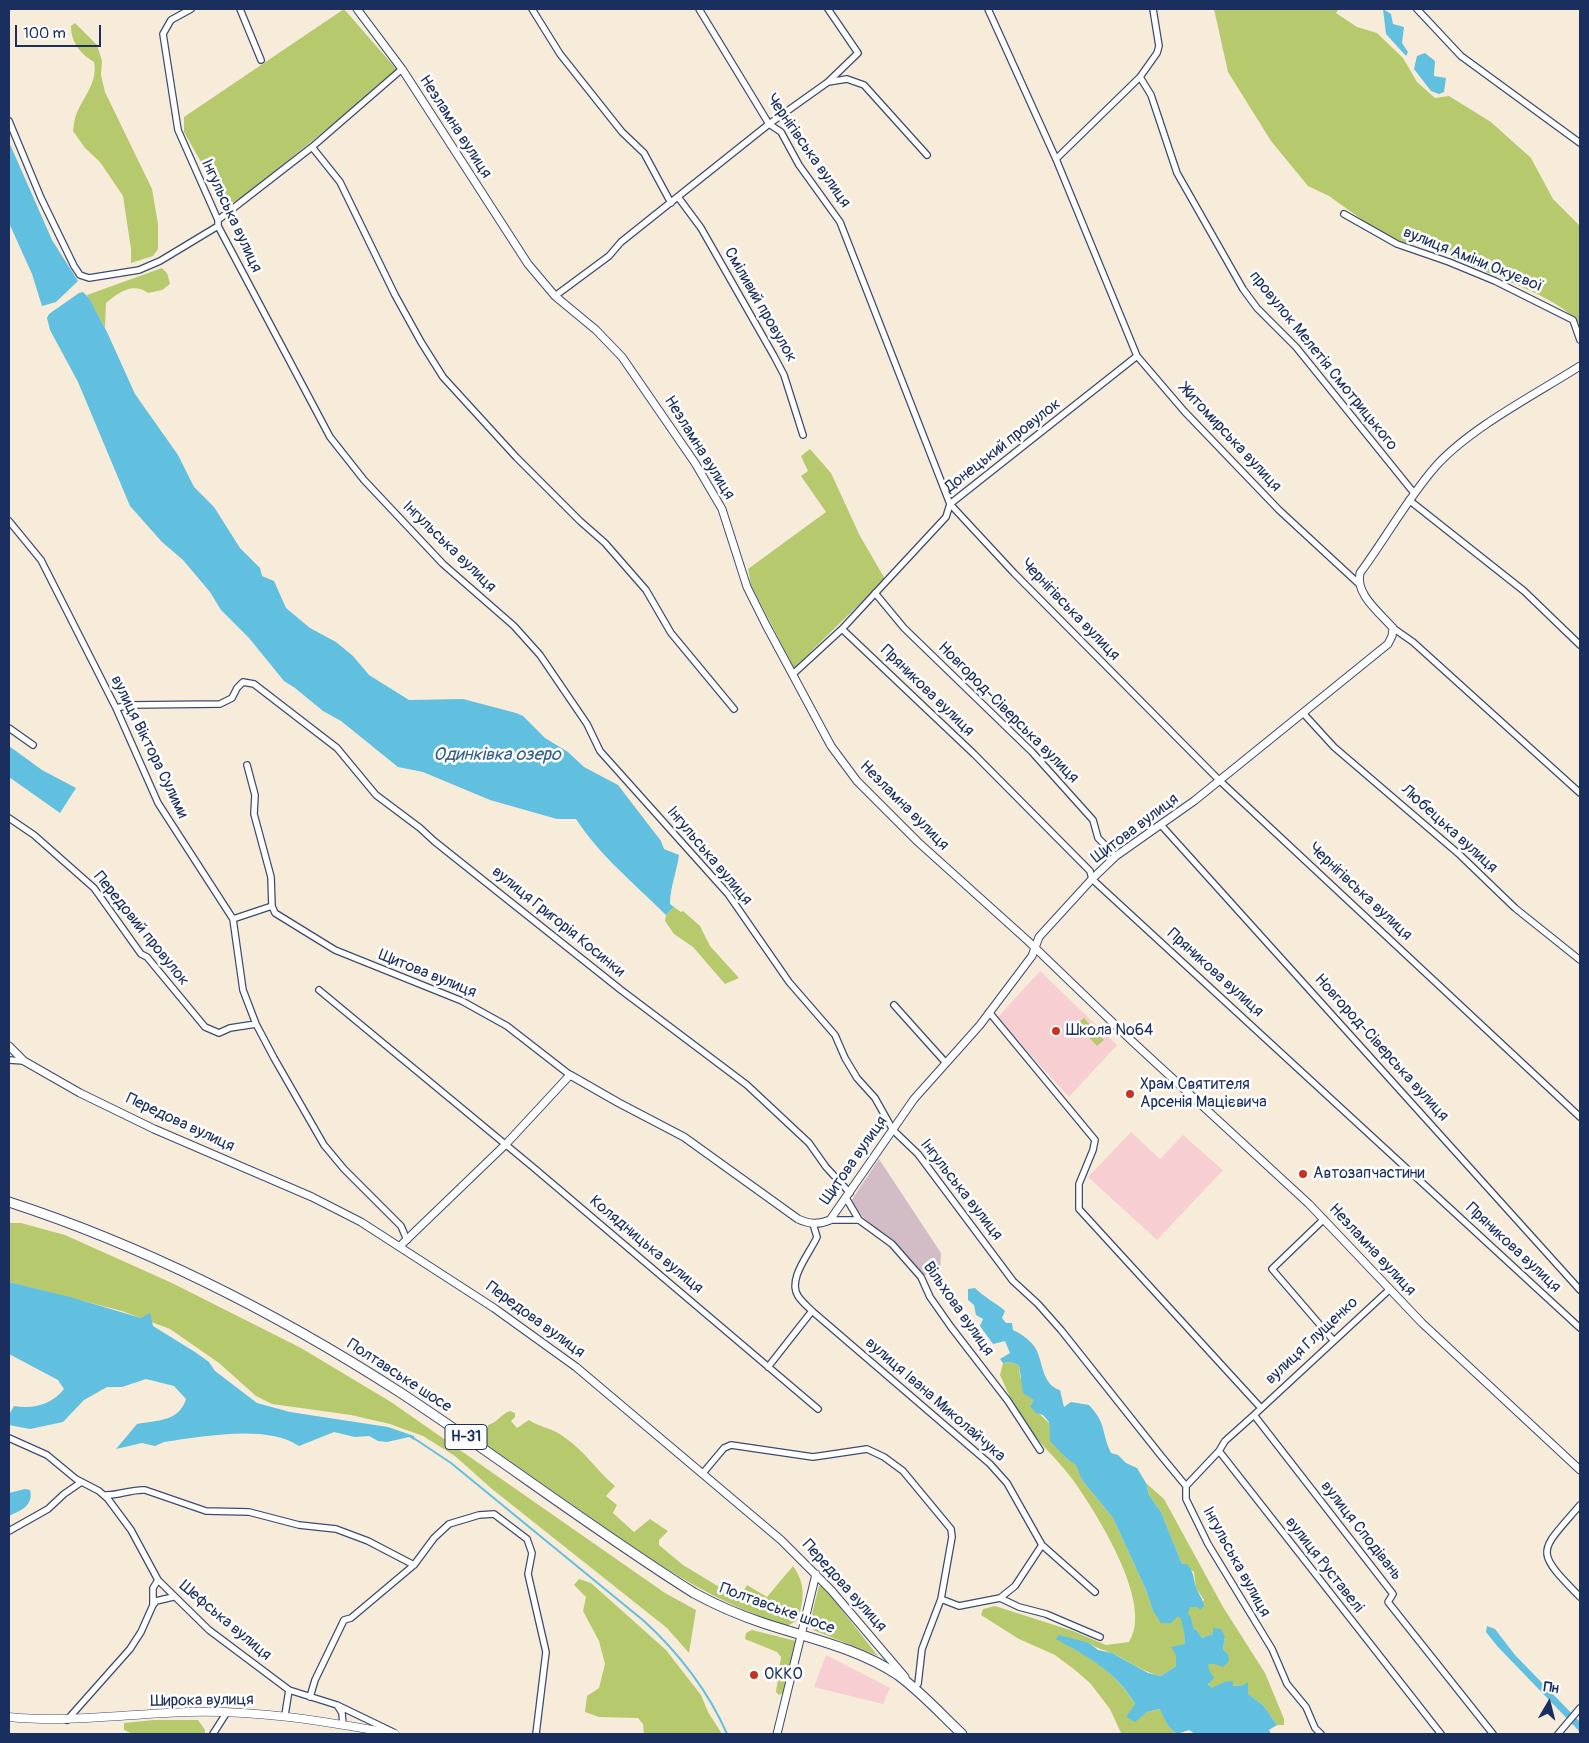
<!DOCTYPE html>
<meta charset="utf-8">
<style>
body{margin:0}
#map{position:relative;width:1589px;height:1743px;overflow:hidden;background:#f7ecda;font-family:Pangolin,sans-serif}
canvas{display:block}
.frame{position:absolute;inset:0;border:10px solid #1b2f5e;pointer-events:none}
.north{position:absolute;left:1524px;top:1678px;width:50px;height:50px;-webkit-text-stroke:4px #fff;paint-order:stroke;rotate:8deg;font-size:14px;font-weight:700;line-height:20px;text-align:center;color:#1b2f5e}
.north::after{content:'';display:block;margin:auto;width:18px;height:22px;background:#1b2f5e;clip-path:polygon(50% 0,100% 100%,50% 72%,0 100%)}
.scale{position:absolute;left:15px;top:25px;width:86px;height:22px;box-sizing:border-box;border:2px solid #1b2f5e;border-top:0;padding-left:6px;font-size:15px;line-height:18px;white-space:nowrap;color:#1b2f5e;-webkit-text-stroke:4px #fff;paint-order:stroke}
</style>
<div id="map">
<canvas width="1589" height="1743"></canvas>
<div class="frame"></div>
<div class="north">Пн</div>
<div class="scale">100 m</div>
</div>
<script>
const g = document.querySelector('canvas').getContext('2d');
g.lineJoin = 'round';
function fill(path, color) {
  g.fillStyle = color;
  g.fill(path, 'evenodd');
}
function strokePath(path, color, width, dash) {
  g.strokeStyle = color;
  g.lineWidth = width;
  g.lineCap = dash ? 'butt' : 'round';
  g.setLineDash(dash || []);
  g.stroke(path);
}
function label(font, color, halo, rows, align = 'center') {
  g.font = font + ' Pangolin,sans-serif';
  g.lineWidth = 5;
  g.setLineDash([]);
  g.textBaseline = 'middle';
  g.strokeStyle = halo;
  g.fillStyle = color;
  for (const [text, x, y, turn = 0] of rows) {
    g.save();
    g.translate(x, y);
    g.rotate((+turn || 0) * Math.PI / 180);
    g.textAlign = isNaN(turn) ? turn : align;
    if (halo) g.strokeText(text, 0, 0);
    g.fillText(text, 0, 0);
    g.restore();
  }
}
fill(new Path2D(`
 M1040,971L1117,1045L1069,1097L997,1018Z
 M1131,1132L1160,1159L1183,1135L1223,1170L1157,1240L1088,1177Z
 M826,1655L890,1688L883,1704L814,1687Z`), '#f7cfd2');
fill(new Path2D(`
 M879,1159L941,1253L940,1273L923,1275L891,1241L851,1207V1201Z`), '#d2bdc6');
fill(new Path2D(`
 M344,9L398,71L243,197L226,206L184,132V117Z
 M1214,9H1339L1336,13L1357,27L1377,33L1403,58L1417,82L1435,98L1449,96L1491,122L1531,158L1553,199L1580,226V324C1555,294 1490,276 1454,258C1441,252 1434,243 1420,240C1415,238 1411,241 1406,243L1382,234L1329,196L1308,186L1271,141L1228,72Z
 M75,23L97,45L102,61L101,75L105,92L152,189L158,224V249L153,256L131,263V249L123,196L100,162L85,148L73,131C74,126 74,120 76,115C83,97 98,83 94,62C81,54 71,43 71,26Z
 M162,268L167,273L170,284L162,290L148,293C133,282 119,292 106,303L105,328L87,295Z
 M810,449L831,473L860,536L885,579L794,668L751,585L748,569L826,512L801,476L808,471L801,456Z
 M674,907L681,912L683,911L700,926L710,946L739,978L725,984L693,947L674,934L665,921L666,915Z
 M1084,1018L1104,1040L1097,1046L1076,1024Z
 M9,1223H21L65,1235L172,1283L301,1348L391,1402L665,1593L696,1610L689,1653L667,1628L492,1489L455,1456L423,1436L390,1424L351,1415L272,1404L256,1396L219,1363L170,1329L122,1311L9,1282Z
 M1010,1362L1019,1365L1020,1377L1035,1400L1030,1405L1049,1423L1051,1441L1066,1458L1077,1465L1082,1480L1113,1518L1146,1590L1153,1611L1178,1616L1190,1607H1198L1204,1600L1196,1588L1194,1572L1182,1564L1161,1512L1149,1495L1146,1483L1164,1499L1223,1607L1265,1673L1284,1719V1725H1277L1263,1705L1248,1694L1245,1685L1232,1686L1233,1682H1224L1212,1689L1208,1683V1664H1215L1228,1654L1223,1649L1225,1637L1213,1634L1202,1638L1196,1629L1184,1635L1185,1644L1176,1655V1666L1161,1676C1143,1672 1130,1662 1114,1654C1105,1650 1097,1649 1089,1643L1072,1648C1098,1661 1120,1679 1135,1704L1127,1717L1135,1721L1147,1712L1161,1709L1168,1726L1177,1734L1121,1733L1110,1709L1090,1683L1075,1670L1055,1655L1019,1639L981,1615L983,1609L995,1606L1073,1631L1106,1645L1129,1642C1155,1604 1095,1511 1073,1480C1057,1458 1034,1439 1020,1416C1012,1403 1006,1388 1000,1375L1003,1363Z
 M510,1411L515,1413V1417L511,1421L517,1428L529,1420C541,1428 553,1428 564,1437C586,1452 596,1470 615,1486L606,1496L617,1505L613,1513L634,1532L650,1519L668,1531L659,1540V1545L683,1565L739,1599L747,1585L767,1597L793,1566C806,1584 804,1599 798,1620L787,1626C717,1604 660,1566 601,1525C561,1497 522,1469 482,1442L488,1425C498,1422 501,1414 510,1411Z
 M579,1579L591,1583L666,1650L701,1695L708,1712L722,1734H644L643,1724L638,1718L599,1717L585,1712L587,1696L599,1688L605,1664L599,1641L583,1611L586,1597L574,1585Z
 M819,1586H823L878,1656L813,1630L810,1622Z
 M752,1630L796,1641C798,1650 786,1680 783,1693L779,1695L776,1692L781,1657L777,1652L745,1639L746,1633Z
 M154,1720H198L205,1730V1734H133L124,1730V1723Z`), '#b7c96d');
fill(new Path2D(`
 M1383,9L1391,14L1393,24L1404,27L1402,43L1408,52L1406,56L1386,34Z
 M1425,53L1435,61L1434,76L1446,78L1444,92L1439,94L1431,91L1414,69L1417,56Z
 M9,142L52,240L78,281L56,302L42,306L32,274L9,223Z
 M83,292L89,298L107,332L135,394L178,455L194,487L214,507L240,548L260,568L262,576L274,581L286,608L310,628L336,642L353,656L369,675L409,700L463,699L516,713L523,716L545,738L568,752L584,767L618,785L661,841L664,849L679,855C677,871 670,887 670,904L674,907L666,915C635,884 600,856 576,819H557L490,800L423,772L398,767L341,721L323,711L295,688L284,681L249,638L221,610L210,592L183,560L162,542L130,506L78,382L50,330L47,318L49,314L79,293Z
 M9,746L42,770L76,788L60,813L9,777Z
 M9,1282L70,1297L141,1318L150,1313L153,1326L195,1352L209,1362L215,1371L257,1403L290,1412L388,1427L414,1436V1440L409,1437L387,1442L378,1441L369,1436L355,1437L334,1432L299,1446C266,1424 202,1437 164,1442L155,1446L142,1443L116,1449L137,1424C157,1420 179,1422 186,1399L174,1386L146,1379L122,1387H107L84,1400L63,1422L30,1429L9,1425V1415L14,1406C34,1409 51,1405 64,1389L58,1380L9,1354Z
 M975,1288C985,1298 995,1302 1005,1311L1002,1318L1006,1323H1012L1013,1330C1022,1334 1033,1342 1037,1351C1043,1365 1043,1385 1060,1390L1064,1407L1071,1402L1089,1405C1107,1424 1101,1432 1111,1453L1118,1455L1126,1463L1137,1468L1146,1483L1149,1495L1161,1512L1182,1564H1187C1194,1572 1193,1577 1196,1587C1198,1594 1203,1598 1204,1606L1200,1610L1198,1607H1190L1186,1619L1183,1620L1178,1616L1171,1623H1161L1153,1611L1146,1590L1113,1518L1082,1480L1076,1465L1066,1458L1050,1441L1049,1422L1043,1415L1036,1413L1030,1406L1034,1400L1023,1393L1019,1365L1010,1362L1003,1363L1000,1359L1010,1353L1005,1341L993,1344L980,1326L983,1319L976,1315L974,1305L968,1300V1289Z
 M25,1489L30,1490C34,1506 20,1511 9,1516V1493Z
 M1487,1626L1495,1629L1515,1655L1580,1722V1732L1498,1647L1486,1632Z
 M1213,1628L1221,1629L1225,1637L1223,1649L1228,1654L1229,1661L1223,1667L1215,1664H1208L1209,1670L1214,1678L1208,1684L1212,1688L1224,1682L1233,1681V1686L1244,1685L1248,1682V1694L1263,1705L1277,1725L1269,1730L1271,1734H1195L1189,1730L1177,1734L1168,1726L1160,1709L1147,1712L1135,1722L1126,1717L1135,1704C1116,1671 1088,1657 1056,1639L1059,1635L1089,1643L1098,1650L1112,1653L1148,1673L1161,1676L1176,1666V1655L1171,1647L1185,1644L1184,1635L1196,1629L1202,1638L1213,1634Z`), '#61bfdf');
strokePath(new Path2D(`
 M412,1437L451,1463L644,1621C678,1652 709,1692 727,1734`), '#61bfdf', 2);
strokePath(new Path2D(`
 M1186,1619L1192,1644`), '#61bfdf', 10);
const minor = new Path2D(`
 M191,9L171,20L163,34L178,130L218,220V226L330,437L364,480L443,564L514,626L540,655L587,724L600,751L728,894L789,982L835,1035L845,1058L857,1078L875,1098L893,1130L918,1154L1013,1281L1038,1304L1061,1330L1162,1457L1186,1486V1499L1208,1544L1272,1649L1287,1684L1306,1707L1315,1728L1321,1734
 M240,9L261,60
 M532,9L560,54L622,132L644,153L671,203
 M699,9L769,124L781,132L799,165L840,222L950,504L1014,573L1219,780L1580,1117
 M988,9L1056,159L1137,356L1184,411L1279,510L1358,583
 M1417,9L1461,56L1580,143
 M1140,77L1151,95L1177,173L1243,289L1257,308L1296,347L1414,493
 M828,82L847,79L864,85L927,155
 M9,121L41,198L74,266L80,275L89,278L139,270L160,261L218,226
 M312,147L340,182L395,295L421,342L443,377L516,457L580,521L605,543L646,590L671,633L734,709
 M1056,159L1140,77L1157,53L1159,46L1153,9
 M678,197L701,228L774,356L784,375L803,435
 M1344,214L1397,244L1449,262L1495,281L1573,320L1580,340
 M218,220L312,147L402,69
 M555,296L609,256L621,242L769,124L828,82L858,53L828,9
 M1409,500L1524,591L1580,645
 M9,521L41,560L116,708L158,803L233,919L243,990L256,1024L274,1058L324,1145L344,1169L401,1226L407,1240
 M875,593L904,628L1032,752L1093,820L1098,838L1116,856
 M1393,628L1413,642L1580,793
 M842,629L974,754L1090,871L1092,879L1580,1328
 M793,674L842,629L946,517L950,504L1137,356
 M116,708L130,705L220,704L232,698L237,688L243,682L254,684L337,748L376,795L420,828L434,841L621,990L747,1085L809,1143L826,1167L850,1193
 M1303,713L1334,747L1460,855L1515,908L1580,960
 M9,728L33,745
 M247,765L255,795L254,814L271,877L272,906L275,913L335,950L462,1001L507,1026L570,1075
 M9,818L34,835L94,888L141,954L147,957L205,1027L219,1033L230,1028L256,1024
 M1161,825L1580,1290
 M233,919L272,906
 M319,990L534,1168L818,1409
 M894,1005L946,1063
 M989,1012L1095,1140L1093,1150L1079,1184V1209L1261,1408
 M9,1060L24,1061
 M846,1198L859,1220
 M1324,1219L1272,1269L1333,1340
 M830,1220H859L892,1244L921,1277L930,1297L951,1327L1008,1401L1040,1450
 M813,1224L817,1237C810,1253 787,1279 798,1296C802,1302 807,1306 812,1311L990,1464L1007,1483L1042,1545L1095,1592
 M1390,1289L1254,1415L1225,1441L1219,1451L1441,1734
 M768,1367L812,1311
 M1254,1415L1393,1594L1388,1602L1493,1734
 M9,1438L47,1455L76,1479L99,1491L108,1499L131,1530L158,1580L209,1630L289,1690L337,1705L342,1713L343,1725
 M703,1473L724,1448L731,1445L813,1457L867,1449L884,1457L903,1471L951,1529L952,1537L941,1599L922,1649L918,1684L913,1687
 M1186,1486L1219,1451
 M104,1495C118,1496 131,1489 145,1490L206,1511L249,1512L299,1525L336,1529L368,1541L414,1565L434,1538L449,1524L479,1515L494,1514L527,1539L532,1553L528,1574L546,1652L536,1734
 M1580,1505C1539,1553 1533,1549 1580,1597
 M9,1531L48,1509L64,1494L80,1483
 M1000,1598L1019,1607L1046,1614L1100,1637
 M941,1599L959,1606L1000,1598L1015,1586L1042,1545
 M153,1605V1588L158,1580
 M310,1697L315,1680L344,1620L351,1618L414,1565
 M337,1705L393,1732
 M285,1715L289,1690
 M67,1720L130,1649L141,1632L153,1605L156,1601L173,1597
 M213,1734L227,1712
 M1558,1734L1580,1708`);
const tertiary = new Path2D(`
 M357,9L402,69L528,264L555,296L596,330L622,357L695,463L722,509L747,587L766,625L831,746L857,781L918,842L1028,941L1133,1042L1309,1204L1422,1323L1580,1470
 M9,1046L24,1061L80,1093L154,1129L312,1197L361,1222L494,1308L576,1367L781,1540L831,1590L905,1677
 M400,1246L506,1144L570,1075L619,1103L684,1137L798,1219C809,1224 818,1225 830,1220L914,1099L980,1025L1032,956L1039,937L1092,879L1116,856L1194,801L1388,644L1392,636L1393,628C1379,612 1355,594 1360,573C1386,538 1407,499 1436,466C1470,428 1536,394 1580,366
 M777,1734L816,1574`);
const secondary = new Path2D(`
 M9,1717C69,1723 127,1714 187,1712C260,1710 324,1721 395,1734`);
const primary = new Path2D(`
 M9,1202C147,1247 280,1315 401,1393C500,1458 594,1530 694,1593C716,1605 739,1615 763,1623C808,1638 858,1648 898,1675C921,1692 941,1714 962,1734`);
strokePath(minor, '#3c4b71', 8);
strokePath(tertiary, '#3c4b71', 9);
strokePath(secondary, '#3c4b71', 9);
strokePath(primary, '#3c4b71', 11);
strokePath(minor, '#fff', 5.5);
strokePath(tertiary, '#fff', 7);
strokePath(secondary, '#fff', 8);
strokePath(primary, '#fff', 9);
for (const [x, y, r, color] of [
 [1056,1031,5,"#c8321e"],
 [1130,1094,5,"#c8321e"],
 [1303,1174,5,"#c8321e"],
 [754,1675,5,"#c8321e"]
]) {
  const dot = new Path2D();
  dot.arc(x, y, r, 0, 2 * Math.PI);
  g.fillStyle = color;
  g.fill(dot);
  strokePath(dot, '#fff', 2);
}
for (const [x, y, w] of [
 [466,1437,42]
]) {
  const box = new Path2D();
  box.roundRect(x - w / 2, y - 12.5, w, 25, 4);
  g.fillStyle = '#fff';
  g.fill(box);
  strokePath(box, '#1b2f5e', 1);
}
label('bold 15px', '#1b2f5e', null, [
 ["Н-31",466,1437]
]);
label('16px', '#1b2f5e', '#fff', [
 ["Незламна вулиця",455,127,57],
 ["Чернігівська вулиця",808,151,55],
 ["Інгульська вулиця",231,216,65],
 ["вулиця Аміни Окуєвої",1473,260,22],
 ["Сміливий провулок",760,305,60],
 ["провулок Мелетія Смотрицького",1323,361,51],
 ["Житомирська вулиця",1230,438,47],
 ["Донецький провулок",1003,446,-38],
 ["Незламна вулиця",699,448,58],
 ["Інгульська вулиця",449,547,44],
 ["Чернігівська вулиця",1070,610,46],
 ["Пряникова вулиця",927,691,44],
 ["Новгород-Сіверська вулиця",1008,713,45],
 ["вулиця Віктора Сулими",149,747,64],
 ["Незламна вулиця",904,806,45],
 ["Щитова вулиця",1135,829,-37],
 ["Любецька вулиця",1449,829,42],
 ["Інгульська вулиця",709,856,50],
 ["Чернігівська вулиця",1360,892,43],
 ["вулиця Григорія Косинки",558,922,39],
 ["Передовий провулок",141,929,51],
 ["Пряникова вулиця",1215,973,42],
 ["Щитова вулиця",427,974,22],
 ["Новгород-Сіверська вулиця",1381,1048,48],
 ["Передова вулиця",180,1123,25],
 ["Щитова вулиця",854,1161,-55],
 ["Інгульська вулиця",961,1190,52],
 ["Колядницька вулиця",646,1245,40],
 ["Пряникова вулиця",1513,1248,43],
 ["Незламна вулиця",1372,1250,47],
 ["Вільхова вулиця",958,1309,55],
 ["Передова вулиця",535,1320,36],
 ["вулиця Глущенко",1312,1341,-43],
 ["Полтавське шосе",399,1376,33],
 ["вулиця Івана Миколайчука",935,1400,41],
 ["вулиця Сподівань",1361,1531,52],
 ["Інгульська вулиця",1236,1562,61],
 ["вулиця Руставелі",1324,1565,52],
 ["Передова вулиця",844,1586,48],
 ["Полтавське шосе",777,1609,20],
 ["Шефська вулиця",225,1621,40],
 ["Широка вулиця",202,1701,-1]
]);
label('16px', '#1b2f5e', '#fff', [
 ["Школа №64",1066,1031],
 ["Храм Святителя",1140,1085],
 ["Арсенія Мацієвича",1140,1103],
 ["Автозапчастини",1313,1174],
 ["ОККО",764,1675]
], 'left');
label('italic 18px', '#34618b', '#fff', [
 ["Одинківка озеро",497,755]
]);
</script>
